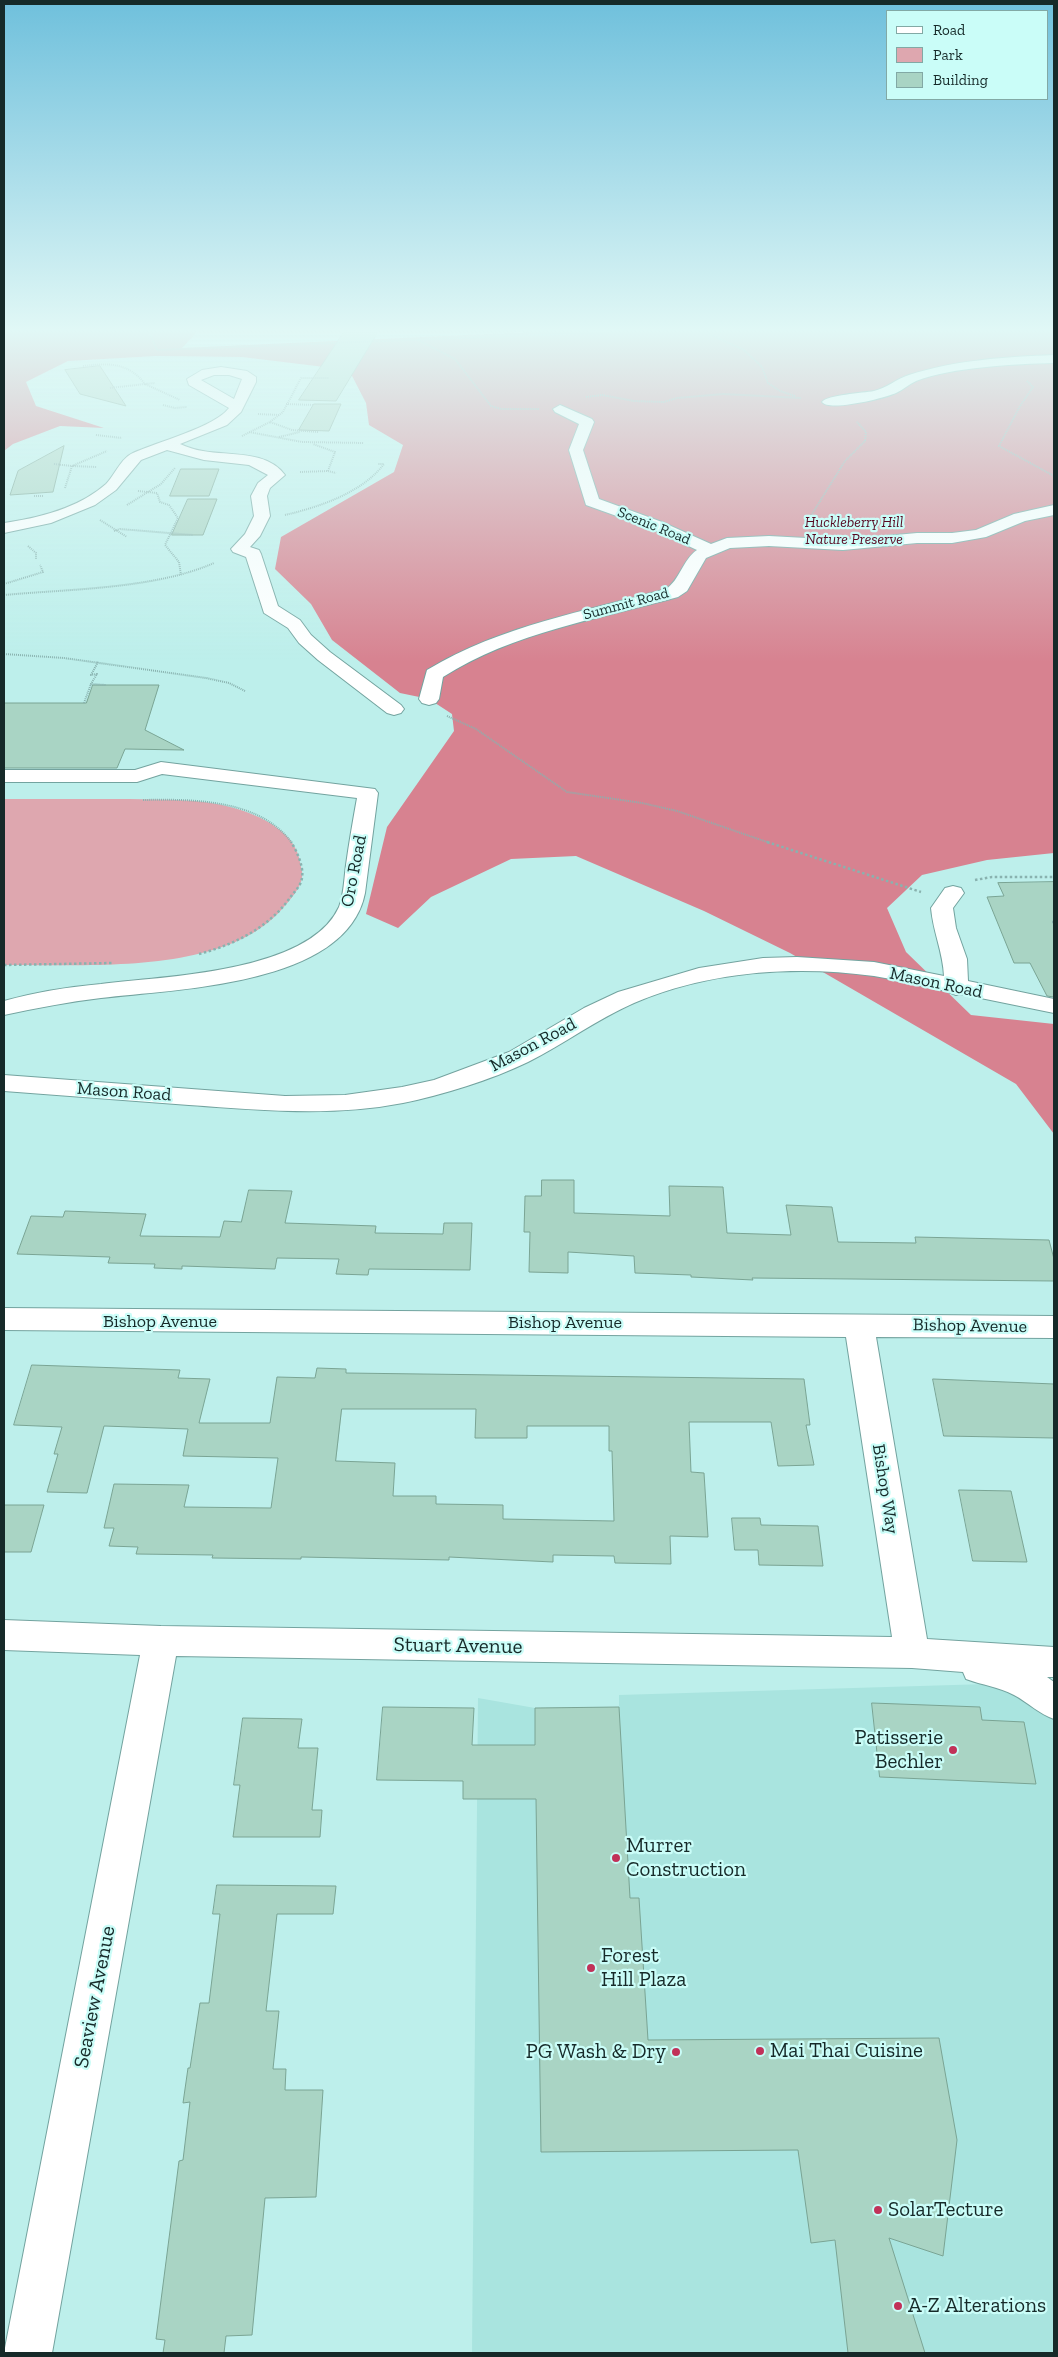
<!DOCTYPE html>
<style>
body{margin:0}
#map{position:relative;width:1058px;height:2357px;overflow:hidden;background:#bdefeb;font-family:"Zilla Slab",serif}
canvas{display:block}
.frame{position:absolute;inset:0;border:5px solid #162a29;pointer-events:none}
.legend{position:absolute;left:886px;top:10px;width:162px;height:90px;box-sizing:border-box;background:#cafdf8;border:1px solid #82a9a5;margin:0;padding:6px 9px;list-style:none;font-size:15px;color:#162a29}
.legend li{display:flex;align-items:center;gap:10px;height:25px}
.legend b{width:25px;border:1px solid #82a9a5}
</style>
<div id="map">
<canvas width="1058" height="2357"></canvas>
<div class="frame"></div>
<ul class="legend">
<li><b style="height:6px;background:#fff"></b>Road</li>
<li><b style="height:14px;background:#dea7af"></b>Park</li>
<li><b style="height:14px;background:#a9d4c4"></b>Building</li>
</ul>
</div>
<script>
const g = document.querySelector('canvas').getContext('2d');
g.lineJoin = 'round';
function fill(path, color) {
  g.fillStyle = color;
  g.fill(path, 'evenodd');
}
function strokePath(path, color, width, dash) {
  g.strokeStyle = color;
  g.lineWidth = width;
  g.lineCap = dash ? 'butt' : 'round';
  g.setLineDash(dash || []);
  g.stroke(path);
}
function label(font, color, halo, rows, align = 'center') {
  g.font = font + ' "Zilla Slab",serif';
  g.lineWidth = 4.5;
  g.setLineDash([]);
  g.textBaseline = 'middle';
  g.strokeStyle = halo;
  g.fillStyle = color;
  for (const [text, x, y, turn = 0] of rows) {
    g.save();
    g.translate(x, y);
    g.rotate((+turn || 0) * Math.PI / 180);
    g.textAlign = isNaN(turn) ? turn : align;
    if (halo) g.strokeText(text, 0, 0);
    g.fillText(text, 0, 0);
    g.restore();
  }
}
fill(new Path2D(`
 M1054,1682V2353H472L478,1698L535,1708L619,1707V1695Z`), '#a9e4df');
fill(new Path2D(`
 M4,799C45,799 87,799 129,799C164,800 200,798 234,808C261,816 295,831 300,862C301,867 303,873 302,877C301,888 289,901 282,909C224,976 84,964 4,965Z`), '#dea7af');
fill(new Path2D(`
 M4,332H197L182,348L532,332H1054V853L987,860L922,875L887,908L906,952L971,1015L1054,1024V1134L1016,1084L790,953L704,911L576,856L511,859L431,897L398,928L366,914L387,827L454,731L452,714L429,699L400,693L332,640L311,604L275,569L281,537L394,472L403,445L369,425L366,403L349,370L242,357L156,356L68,361L26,382L36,406L104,428L60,426L13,444L4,451Z`), '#d78290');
const building = new Path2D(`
 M344,332H378L336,401L299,400Z
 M100,366L126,406L80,394L65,370Z
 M314,404H341L329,431L299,430Z
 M64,446L53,492L10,495L18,471Z
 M181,469H219L209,496H170Z
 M188,499H217L203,535H172Z
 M93,685H159L145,730L184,750L125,749L117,768H4V703H86Z
 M1054,882V997L1047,996L1030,963H1014L987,897L1004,896L998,883Z
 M542,1180H574V1213L670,1216L669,1186L723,1187L727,1233L791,1235L786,1205L832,1207L838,1242L916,1243L915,1237L1049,1240L1054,1259V1281L752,1278L753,1280L691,1277V1275L635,1273L634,1256L568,1252V1273L529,1272L530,1232H524L525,1196H541Z
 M249,1190L292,1191L285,1223L376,1226L375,1233L443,1234L444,1223H472L470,1270L369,1269L368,1275L336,1274L339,1259L277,1258L275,1269L182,1266V1269L154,1268L155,1264L108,1263L110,1257L17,1254L31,1216L63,1217L65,1211L146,1214L140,1236L220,1237L224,1221L241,1222Z
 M32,1365L180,1370L178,1378L210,1379L199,1423H270L277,1377L315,1378L317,1368L346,1369V1373L804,1379L810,1425H806L814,1465L778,1466L771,1422H689L691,1472L704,1473L708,1537L670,1536L671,1564L615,1563L614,1556L553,1555V1562L449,1557V1560L301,1557V1559L212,1558L213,1555L136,1554L138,1547L109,1546L114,1528H104L114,1484L189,1485L184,1507L271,1508L278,1458L183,1456L188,1429L104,1426L87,1493L47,1492L58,1454H54L62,1427L14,1425ZM342,1409H476L475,1438H527V1426H609V1451H612L614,1521L503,1519V1505L436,1504V1496H393L395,1463L336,1461Z
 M933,1379L1054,1384V1438L944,1436Z
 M959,1490L1011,1491L1027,1562L973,1561Z
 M4,1505H44L31,1552H4Z
 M732,1518H760L761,1525L818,1526L823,1566L759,1565L758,1550H735Z
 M872,1703L980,1707L982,1720L1024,1722L1036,1784L880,1777Z
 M383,1707L474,1708L472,1745H535V1708L619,1707L630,1898H639L648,2040L939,2038L957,2140L943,2256L889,2238L925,2353H848L835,2240L811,2243L798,2150L541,2152L536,1799H463V1781L377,1780Z
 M243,1718L302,1719L298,1748H318L312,1810H322L320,1837H233L240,1785H234Z
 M217,1885L336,1886L333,1914H277L266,2011H279L273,2069H286L285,2090H323L316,2197L265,2198L252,2335L226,2336L224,2353H163L165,2340L156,2339L179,2161L183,2160L190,2102L183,2103L188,2068H190L200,2003H209L220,1914H213Z`);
fill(building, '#a9d4c4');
strokePath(building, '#7aa494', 1);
const minor = new Path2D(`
 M1054,355V363C1015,364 952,367 916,381C909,384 903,390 896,393C885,398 829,412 822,402C827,395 863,393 874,391C887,388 896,379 909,375C955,360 1006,357 1054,355Z
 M221,367L247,371L256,377V382L241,412L227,425L180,444C187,447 195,450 203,451C229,456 267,450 285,475L270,488L267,496L270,516L260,536L250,547L259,550L261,554L278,606L300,620L311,635L330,652L401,705L404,709L401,713L394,715L387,713L318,660L299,643L288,628L264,613L246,557L233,552L231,549L245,534L254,516L251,496L258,483L268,475L249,465L204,460L167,450L141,460L116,490L95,505L51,523L4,533V523C39,518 79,508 106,484C115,475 121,458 133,453C157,442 215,427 229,408L189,385L187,379L202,370ZM214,375H229L242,379L234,399L201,380Z
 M560,405L592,419L594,422L583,450L599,499L662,522L711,544L727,538L769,536L843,540L917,533H952L976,530L1014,514L1054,505V515L1025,521L986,537L952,543H917L843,550L769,546L730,548L706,558L687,591L678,597C598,619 514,632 443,677L439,699L436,703L429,705L422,703L419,699L427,670C502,625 584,612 666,589C680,580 683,559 697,550L650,528L586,505L569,450L579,424L555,412L553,409Z
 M161,762L375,789L378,793L365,893C347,986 175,989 101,998C68,1002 36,1008 4,1015V1001C36,992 68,987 101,984C164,976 309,973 339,907C344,894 344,879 346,865C349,843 353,820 357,798L162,774L137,782H4V770H135Z
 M953,886L961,888L964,893L953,908L956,928L967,959L968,981L1054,999V1013L961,994L956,995L946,991C922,986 898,980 874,976C795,965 709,971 634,1003C597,1019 564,1044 528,1062C491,1080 442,1095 403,1103C331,1117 261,1110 189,1105C127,1100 65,1096 4,1091V1075L285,1096L345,1095L402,1087L434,1080L509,1052L584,1008L618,992L699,968L763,958L797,957L874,962L944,976C943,952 933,932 931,908L945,888Z
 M4,1308L1054,1316V1338L876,1337L927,1639L1054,1647V1677H1047L1054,1682V1719C1039,1714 1029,1703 1014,1695C999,1687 982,1685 966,1679L963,1672L912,1668L176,1656L52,2353H4L140,1655L4,1650V1620L161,1626L892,1637L846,1337L4,1330Z`);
strokePath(minor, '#73a39f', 2);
strokePath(new Path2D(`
 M149,332L157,350L611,332
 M705,332L744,350L762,367L768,383L780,391L795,396
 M418,340L455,359L491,406L501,409H539
 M83,366C108,363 128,362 145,384L155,383
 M1027,381L1033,387L1020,406L999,446L1054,476
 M110,388L145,384L180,400
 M586,397L602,395L634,401L664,402L677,398L723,394L801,398
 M286,404L314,405
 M163,405L175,408L187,407
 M258,414L279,415
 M249,432L302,442L364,443
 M318,432L292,430L270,422L283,412L301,378H329
 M96,435L122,438
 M242,436L270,422
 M279,437L300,432
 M54,464L72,466L107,451
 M328,471L336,473
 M300,472L328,471L335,452L313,444
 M65,488L72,466L97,467
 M138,491L157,493L160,502L169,505L178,518L165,545L179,562L181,575
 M34,496H43
 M127,505L161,484L175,468
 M285,515C319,507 362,493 384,464H378
 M100,520L127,537
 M807,522L845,461L865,441L866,432L857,422
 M114,531L120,529L193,535
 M28,546L36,553V559
 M4,584L43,572L40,565
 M4,595C69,589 155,589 214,563
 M4,654L64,658L206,678L229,683L245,691
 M98,662L91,675L97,674L91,684L106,685
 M84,703L91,684
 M447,716L476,729L567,792L642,803L677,811L770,843
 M143,800C192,799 260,799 292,843`), '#89b2af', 2, [1, 1]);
strokePath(new Path2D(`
 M767,842L921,892
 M975,880L992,877H1054
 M1052,922H1054
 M199,954C236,944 270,927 292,895C296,890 301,885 302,878C304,867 297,851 291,842
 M4,965L113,963`), '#89b2af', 2.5, [2.5, 2.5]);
fill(minor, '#fff');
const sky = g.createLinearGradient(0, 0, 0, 662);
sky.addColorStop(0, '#6fc0dc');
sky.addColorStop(0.5, '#e1f8f6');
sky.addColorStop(1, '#e1f8f600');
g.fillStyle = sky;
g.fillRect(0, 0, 1058, 662);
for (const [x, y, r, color] of [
 [953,1750,5,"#c13259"],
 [616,1858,5,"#c13259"],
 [591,1968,5,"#c13259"],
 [760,2051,5,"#c13259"],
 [676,2052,5,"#c13259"],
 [878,2210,5,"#c13259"],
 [898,2306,5,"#c13259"]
]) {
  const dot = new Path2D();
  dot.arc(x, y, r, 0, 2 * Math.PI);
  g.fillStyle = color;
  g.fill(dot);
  strokePath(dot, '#cafdf8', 2);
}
label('italic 15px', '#580922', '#cafdf8', [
 ["Huckleberry Hill",854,523],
 ["Nature Preserve",854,540]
]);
label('15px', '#162a29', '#cafdf8', [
 ["Scenic Road",654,526,22],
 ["Summit Road",626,604,-15]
]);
label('18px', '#162a29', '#cafdf8', [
 ["Oro Road",354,871,-79],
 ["Mason Road",936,983,12],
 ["Mason Road",533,1045,-28],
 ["Mason Road",124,1092,4],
 ["Bishop Avenue",160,1322],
 ["Bishop Avenue",565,1323],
 ["Bishop Avenue",970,1326,1],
 ["Bishop Way",885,1489,81]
]);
label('21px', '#162a29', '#cafdf8', [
 ["Stuart Avenue",458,1646,1],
 ["Seaview Avenue",95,1997,-79]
]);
label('21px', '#162a29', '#cafdf8', [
 ["Patisserie",943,1738,"right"],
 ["Bechler",943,1762,"right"],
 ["Murrer",626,1846],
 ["Construction",626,1870],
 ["Forest",601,1956],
 ["Hill Plaza",601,1980],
 ["Mai Thai Cuisine",770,2051],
 ["PG Wash & Dry",666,2052,"right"],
 ["SolarTecture",888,2210],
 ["A-Z Alterations",908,2306]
], 'left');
</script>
